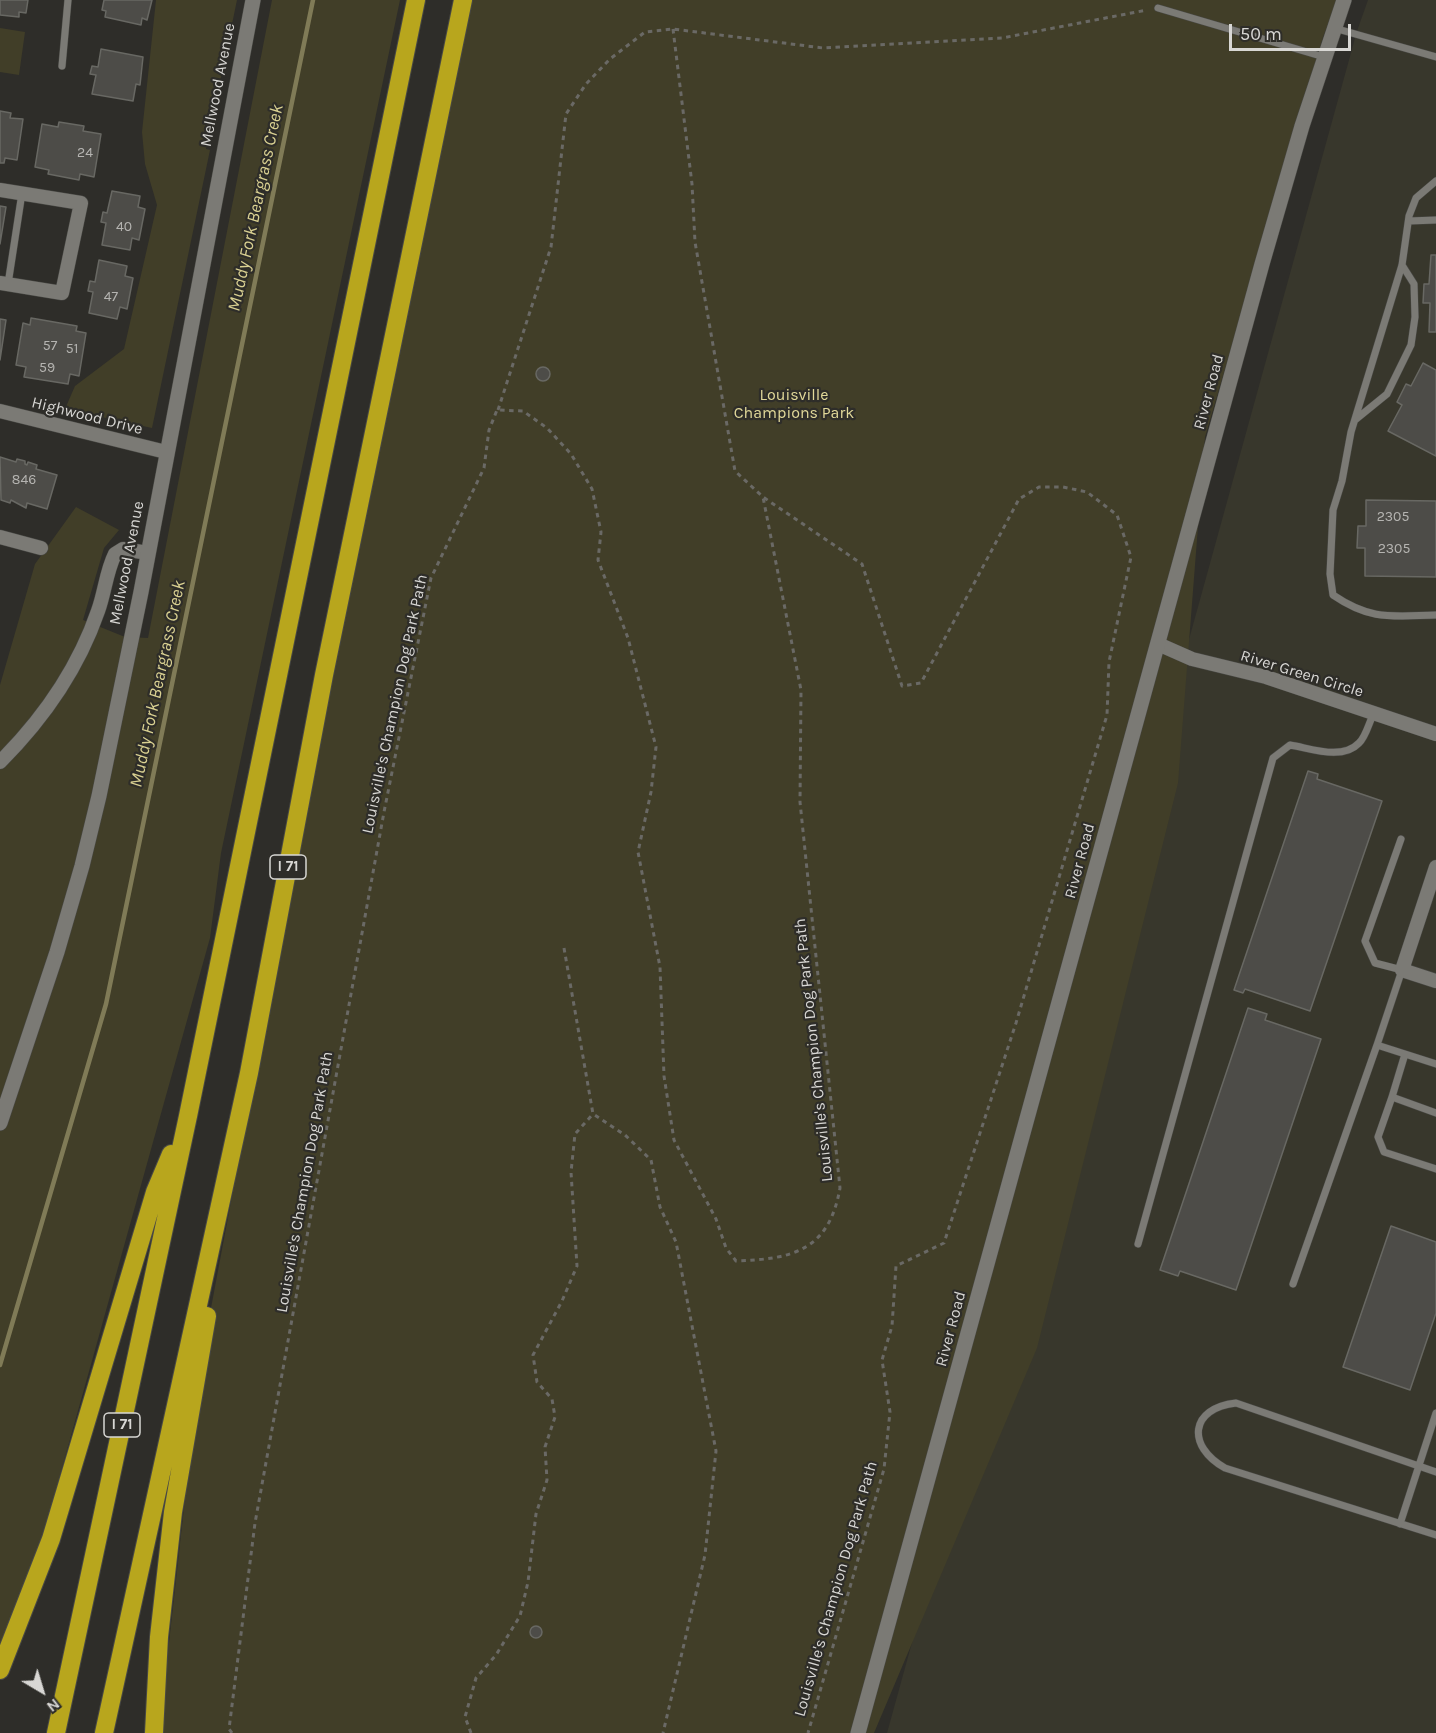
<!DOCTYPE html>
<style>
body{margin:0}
#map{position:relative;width:1436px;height:1733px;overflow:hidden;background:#2e2d29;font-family:Karla,sans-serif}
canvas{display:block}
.north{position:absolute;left:12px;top:1661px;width:60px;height:60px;-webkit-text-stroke:4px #2e2d29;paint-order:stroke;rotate:142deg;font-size:16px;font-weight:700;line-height:24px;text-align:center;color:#d8d7d4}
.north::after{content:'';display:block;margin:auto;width:21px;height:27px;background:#d8d7d4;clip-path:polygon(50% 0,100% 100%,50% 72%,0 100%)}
.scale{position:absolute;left:1229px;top:24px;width:122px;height:27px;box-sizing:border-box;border:3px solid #d8d7d4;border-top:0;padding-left:8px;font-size:18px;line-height:21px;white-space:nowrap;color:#d8d7d4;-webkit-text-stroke:4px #2e2d29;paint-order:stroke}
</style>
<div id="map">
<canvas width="1436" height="1733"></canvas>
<div class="north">N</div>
<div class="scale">50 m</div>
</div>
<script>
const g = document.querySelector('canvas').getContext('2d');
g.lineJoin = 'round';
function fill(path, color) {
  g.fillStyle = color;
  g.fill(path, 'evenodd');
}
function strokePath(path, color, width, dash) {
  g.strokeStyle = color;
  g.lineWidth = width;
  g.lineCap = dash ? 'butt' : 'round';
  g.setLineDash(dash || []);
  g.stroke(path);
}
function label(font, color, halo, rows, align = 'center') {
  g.font = font + ' Karla,sans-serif';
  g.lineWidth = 4.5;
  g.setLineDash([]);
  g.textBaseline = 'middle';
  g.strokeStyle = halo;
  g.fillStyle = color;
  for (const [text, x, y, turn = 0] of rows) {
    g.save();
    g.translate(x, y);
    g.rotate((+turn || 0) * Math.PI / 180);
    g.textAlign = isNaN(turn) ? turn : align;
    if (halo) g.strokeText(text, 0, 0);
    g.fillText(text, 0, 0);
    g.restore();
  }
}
fill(new Path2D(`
 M1368,0H1436V1733H887L1357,31Z`), '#38372c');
fill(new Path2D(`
 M156,0H237L206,149L210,150L152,428L65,409L75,386L124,349L157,205L145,164L142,132Z
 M272,0H400L221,853L210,938L38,1554L0,1645V685L35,564L76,507L119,530L104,548L83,620L125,637L148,638Z
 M471,0H1337L1323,37L1205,437L1178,783L1037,1348L874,1733H159L199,1372L390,354Z
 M0,28L25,32L19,75L0,72Z`), '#413e28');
strokePath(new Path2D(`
 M0,1365L106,1004L313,0`), '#807b57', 4.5);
const building = new Path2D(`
 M0,0H28L26,13L19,12V17L0,15Z
 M104,0H152L147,20L142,18L141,25L105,17L106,11L102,10Z
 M101,49L143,57L140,85L136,84L133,101L92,94L96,75L90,74L92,66L98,67Z
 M0,111L11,113L10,118L23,119L17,160L5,158L4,163H0Z
 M59,122L84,126L83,131L101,134L94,177L80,174L79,180L48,174L49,170L35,167L42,124L58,127Z
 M112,191L140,196L138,207L145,209L139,240L132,238L130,250L102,245L106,223L101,222L103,212L107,213Z
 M0,206L6,207L0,244Z
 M1431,255H1436V332H1429L1430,303H1423L1424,284H1429Z
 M99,260L127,266L125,276L133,278L127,309L120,307L117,319L89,313L93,292L88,291L90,281L95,282Z
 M31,318L77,326L76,331L86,333L79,376L70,374L68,384L24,377L26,367L16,365L23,323L30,325Z
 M0,319L6,320L0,360Z
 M1423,363L1436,370V456L1388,431L1402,405L1397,402L1406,384L1411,386Z
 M536 374a7 7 0 1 1 14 0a7 7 0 1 1-14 0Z
 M0,457L16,462L17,459L25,461V464L27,465L28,462L37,465L36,469L57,475L47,509L27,503L26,508L11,500L10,503L1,500Z
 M1366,500L1436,501V577L1365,576V548H1357L1358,526H1366Z
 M1308,771L1318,774L1317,779L1382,801L1310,1011L1245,989L1243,993L1234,990Z
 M1248,1008L1267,1014L1265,1020L1321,1039L1236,1290L1180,1271L1178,1276L1160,1270Z
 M1391,1226L1436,1242V1313L1410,1390L1343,1367Z
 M530 1632a6 6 0 1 1 12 0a6 6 0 1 1-12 0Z`);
fill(building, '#4d4c48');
strokePath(building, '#686863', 1.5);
const lane = new Path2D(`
 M1158,8L1324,57
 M1334,28L1436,57
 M62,66L68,0
 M1436,181L1416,198L1409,216L1402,265L1351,432L1342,481L1333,510L1330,574L1333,595C1371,621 1392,616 1436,615
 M1409,221L1436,220
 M8,284L22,193
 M1355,420L1387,394L1411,345L1415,317L1414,284L1402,265
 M1401,839L1365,941L1375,963L1402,970L1377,1045L1436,1064
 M1405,1054L1392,1097L1436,1113
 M1392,1097L1378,1137L1384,1152L1436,1169
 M1138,1244L1273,758L1290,745C1310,748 1342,761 1359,743C1366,737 1369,722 1374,713
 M1293,1284L1377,1045
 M1436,1472L1236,1403C1190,1408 1186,1446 1225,1468L1436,1535
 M1400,1524L1436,1413`);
const street = new Path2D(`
 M0,190L81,203L62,293L0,283
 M0,411L166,452
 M0,537L41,548
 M1158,644L1192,659L1266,677L1436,734
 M0,762C43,719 78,669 98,611C105,592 106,572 115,554L123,549L148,553
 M1436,867L1402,970L1436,981`);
const secondary = new Path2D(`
 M0,1123L57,952L82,866L99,796L141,592L253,0
 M858,1733L1262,264L1302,126L1344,0`);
const highway = new Path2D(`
 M0,1670L51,1539L155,1192L171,1154
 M56,1733L188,1116L416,0
 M104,1733L249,1073L324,675L463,0
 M154,1733L159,1637L173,1512L207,1316`);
strokePath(lane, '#484844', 8);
strokePath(street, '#484844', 15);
strokePath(secondary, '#484844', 16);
strokePath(highway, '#484844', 20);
strokePath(new Path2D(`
 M673,29L692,184L695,242L735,471L763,497L862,564L902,686L921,683L1019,499L1039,487H1063L1087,492L1117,515L1131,557L1109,662L1107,715L1016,1023L944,1243L896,1266L892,1326L882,1360L890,1412L884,1469L808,1733
 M498,410L551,247L566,114L586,84L610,59L645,32L673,29L823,48L1002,38L1147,10
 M564,948L593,1114L625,1135L651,1160L660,1207L676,1242L716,1451L705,1555L663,1733
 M232,1733L229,1729L255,1523L384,812L431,578L484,468L489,430L497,410L523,411L547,428L571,454L592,489L601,532L598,560L628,638L656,747L651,792L638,852L660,967L664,1076L674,1140L716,1219L726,1248L736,1261C794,1259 829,1250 840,1188L800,802L801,690L763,497
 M471,1733L465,1717L476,1678L496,1655L520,1616L528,1582L536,1514L547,1480L545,1447L555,1417L552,1399L537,1382L533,1355L562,1301L577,1266L571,1172L575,1134L593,1114`), '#6a6965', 3, [4.5, 4.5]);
strokePath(lane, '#7b7a75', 7);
strokePath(street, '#7b7a75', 14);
strokePath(secondary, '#7b7a75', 15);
strokePath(highway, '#b8a61d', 18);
label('14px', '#b5b4b1', null, [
 ["24",85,153],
 ["40",124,227],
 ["47",111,297],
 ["57",50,346],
 ["51",72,349],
 ["59",47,368],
 ["846",24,480],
 ["2305",1393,517],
 ["2305",1394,549]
]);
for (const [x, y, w] of [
 [288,867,36],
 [122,1425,36]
]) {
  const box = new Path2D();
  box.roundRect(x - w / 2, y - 12, w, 24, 4.5);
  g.fillStyle = '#2e2d29';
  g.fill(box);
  strokePath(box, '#d8d7d4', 1.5);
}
label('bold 15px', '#d8d7d4', null, [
 ["I 71",288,867],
 ["I 71",122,1425]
]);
label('16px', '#d8d7d4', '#2e2d29', [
 ["Mellwood Avenue",218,85,-79],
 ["River Road",1209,392,-75],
 ["Highwood Drive",87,416,14],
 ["Mellwood Avenue",127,563,-79],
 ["River Green Circle",1302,674,17],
 ["Louisville's Champion Dog Park Path",395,704,-78],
 ["River Road",1080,861,-75],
 ["Louisville's Champion Dog Park Path",814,1050,-96],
 ["Louisville's Champion Dog Park Path",305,1182,-80],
 ["River Road",951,1329,-75],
 ["Louisville's Champion Dog Park Path",836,1589,-74]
]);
label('16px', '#e1d899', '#2e2d29', [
 ["Louisville",794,395],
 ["Champions Park",794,413]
]);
label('italic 18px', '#d9d091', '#2e2d29', [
 ["Muddy Fork Beargrass Creek",256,208,-78],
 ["Muddy Fork Beargrass Creek",158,684,-78]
]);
</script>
